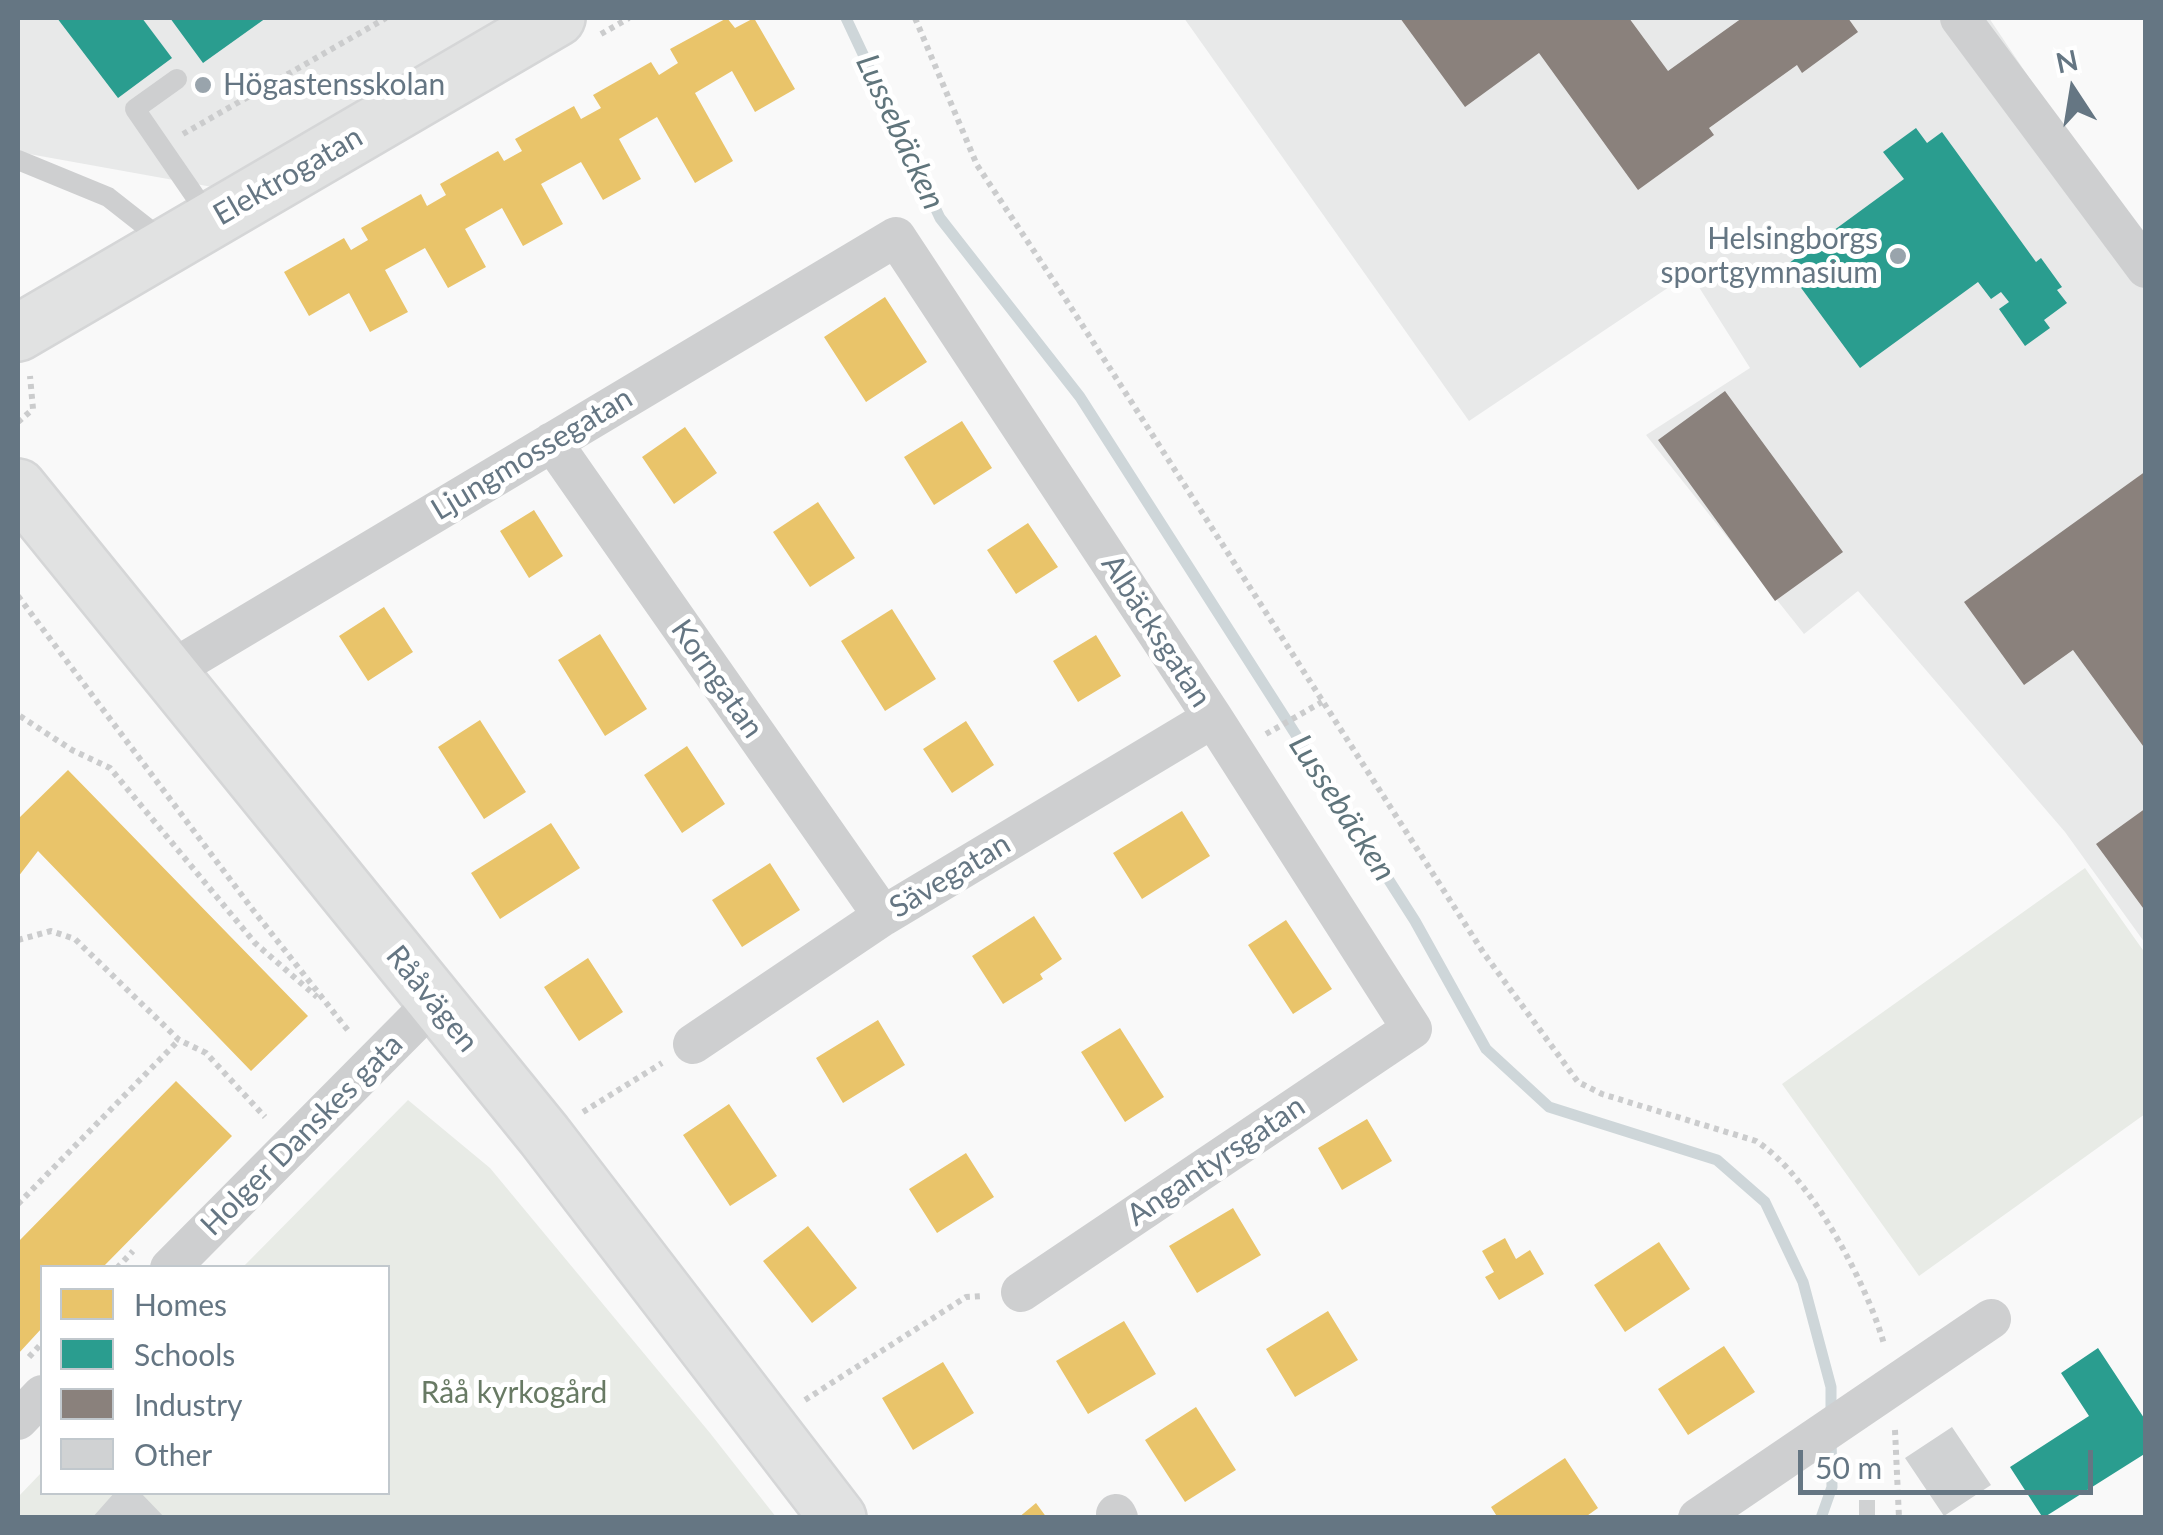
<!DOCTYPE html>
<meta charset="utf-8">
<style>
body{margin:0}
#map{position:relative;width:2163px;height:1535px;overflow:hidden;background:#f9f9f9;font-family:Lato,sans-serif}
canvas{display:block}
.frame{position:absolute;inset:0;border:20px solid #657683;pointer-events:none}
.legend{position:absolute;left:40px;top:1265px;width:350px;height:230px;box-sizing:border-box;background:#fff;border:2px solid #c1c8cd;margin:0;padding:12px 18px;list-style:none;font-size:30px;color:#657683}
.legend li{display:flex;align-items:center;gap:20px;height:50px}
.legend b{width:50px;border:2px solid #c1c8cd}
.north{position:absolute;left:2023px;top:40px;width:100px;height:100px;-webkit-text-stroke:8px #fff;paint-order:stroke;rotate:348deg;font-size:28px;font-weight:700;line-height:40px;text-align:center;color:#657683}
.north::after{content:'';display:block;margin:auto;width:35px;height:45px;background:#657683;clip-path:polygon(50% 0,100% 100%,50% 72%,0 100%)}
.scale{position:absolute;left:1798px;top:1450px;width:295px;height:45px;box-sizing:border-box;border:5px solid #657683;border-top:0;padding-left:12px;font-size:30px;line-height:35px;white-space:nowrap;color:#657683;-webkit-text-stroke:8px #fff;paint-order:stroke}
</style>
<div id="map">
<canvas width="2163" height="1535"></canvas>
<div class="frame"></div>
<ul class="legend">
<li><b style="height:28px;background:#e9c46a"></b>Homes</li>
<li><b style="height:28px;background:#2a9d8f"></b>Schools</li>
<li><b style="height:28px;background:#8a817c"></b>Industry</li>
<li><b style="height:28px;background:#d0d2d3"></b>Other</li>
</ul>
<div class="north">N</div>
<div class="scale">50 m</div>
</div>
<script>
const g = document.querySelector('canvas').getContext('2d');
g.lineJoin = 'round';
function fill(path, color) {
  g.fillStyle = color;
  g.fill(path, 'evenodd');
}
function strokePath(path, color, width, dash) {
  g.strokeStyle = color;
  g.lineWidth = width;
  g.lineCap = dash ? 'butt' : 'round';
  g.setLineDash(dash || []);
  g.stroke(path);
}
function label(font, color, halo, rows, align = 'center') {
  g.font = font + ' Lato,sans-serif';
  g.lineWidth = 10;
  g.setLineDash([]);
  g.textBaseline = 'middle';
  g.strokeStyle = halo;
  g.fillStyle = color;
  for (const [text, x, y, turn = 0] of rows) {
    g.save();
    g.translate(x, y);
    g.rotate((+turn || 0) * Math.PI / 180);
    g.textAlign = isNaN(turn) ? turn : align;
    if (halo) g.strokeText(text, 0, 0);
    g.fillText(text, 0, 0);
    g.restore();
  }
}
fill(new Path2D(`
 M18,18H502L218,188L18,152Z
 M1184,18H1989L2145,250V943L2065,832L1858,591L1804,634L1646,435L1750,368L1690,273L1469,421Z`), '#e8e9e9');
fill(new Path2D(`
 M2085,868L2145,953V1114L1919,1276L1782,1084Z
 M408,1100L490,1168L710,1433L776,1517L18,1518V1497L42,1472V1492H388V1268L243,1267Z`), '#e8ebe6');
fill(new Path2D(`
 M727,18L735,28L754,18L795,89L755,112L732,71L695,93L733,161L695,183L657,117L619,139L641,179L603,200L581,162L541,184L563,224L523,246L502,208L465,229L486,267L448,288L425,248L385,270L408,312L370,332L349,293L309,316L284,272L344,238L351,250L368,240L361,228L421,194L427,206L446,195L440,184L498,151L504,161L522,151L515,139L574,106L581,119L601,108L593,95L651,62L659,75L678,63L670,49Z
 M885,297L927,362L866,402L824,337Z
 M962,421L992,468L934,505L904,457Z
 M685,427L717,473L674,504L642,457Z
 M818,502L855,558L810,587L773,532Z
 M534,510L563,556L529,578L500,531Z
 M1028,523L1058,567L1016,594L987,550Z
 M384,607L413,652L368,681L339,636Z
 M892,609L936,679L885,711L841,641Z
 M600,634L647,709L605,736L558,660Z
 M1096,635L1121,676L1078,702L1053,661Z
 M480,720L526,792L484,819L438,747Z
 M966,721L994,765L952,793L923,749Z
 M687,746L725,804L682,833L644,775Z
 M68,770L308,1016L251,1071L38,851L18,877V819Z
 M1182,811L1210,856L1142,899L1113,853Z
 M551,823L580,868L500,919L471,873Z
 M770,863L800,910L742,947L712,900Z
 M1034,916L1062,959L1040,974L1043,979L1003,1004L972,956Z
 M1286,920L1332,989L1293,1014L1248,945Z
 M588,958L623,1012L579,1041L544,987Z
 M878,1020L905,1065L843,1103L816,1058Z
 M1120,1028L1164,1097L1125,1122L1081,1052Z
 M176,1081L232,1136L102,1268H42V1328L18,1354V1242Z
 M729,1104L777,1176L730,1206L683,1135Z
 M1367,1119L1392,1161L1342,1190L1318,1148Z
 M966,1153L994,1197L937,1233L909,1189Z
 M1233,1208L1261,1255L1197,1293L1169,1246Z
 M808,1226L857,1288L812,1323L763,1261Z
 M1505,1238L1516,1259L1530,1250L1544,1274L1499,1300L1485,1277L1494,1272L1482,1251Z
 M1659,1242L1690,1289L1625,1332L1594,1285Z
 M1328,1311L1358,1360L1295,1397L1266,1349Z
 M1124,1321L1156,1374L1088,1414L1056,1361Z
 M1724,1346L1755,1392L1688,1435L1658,1389Z
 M943,1362L974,1413L913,1450L882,1398Z
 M1196,1407L1236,1470L1185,1502L1145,1440Z
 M1565,1458L1598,1508L1584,1518H1498L1491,1507Z
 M1036,1503L1047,1518H1018Z`), '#e9c46a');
fill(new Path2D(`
 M57,18H142L172,58L118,98Z
 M170,18H266L203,63Z
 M1916,128L1927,143L1942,132L2036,262L2041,258L2062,287L2057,290L2067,303L2044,320L2050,328L2025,346L1999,309L2009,302L2001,292L1991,299L1978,282L1860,368L1785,266L1904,179L1883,152Z
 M2098,1348L2146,1421V1453L2043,1518L2010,1467L2089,1416L2061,1373Z`), '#2a9d8f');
fill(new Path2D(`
 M1400,18H1629L1668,71L1742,18H1848L1858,32L1802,73L1797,65L1709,128L1714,135L1638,190L1539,53L1465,107Z
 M1725,391L1843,552L1775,601L1658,440Z
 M2146,471V750L2073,650L2024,685L1964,602Z
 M2146,808V912L2096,844Z`), '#8a817c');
strokePath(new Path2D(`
 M846,18L940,218L1080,397L1415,921L1486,1049L1549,1107L1717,1160L1765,1202L1803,1282L1831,1387V1418
 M1821,1518L1832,1487L1831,1436`), '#ced6d9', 11);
fill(new Path2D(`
 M1952,1427L1991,1485L1944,1516L1905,1458Z
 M115,1492H140L165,1518H92Z
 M1859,1500H1875V1518H1859Z`), '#d0d2d3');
const secondary = new Path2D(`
 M18,333L557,18
 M18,487L544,1135L838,1518`);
strokePath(secondary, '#d5d6d7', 60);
strokePath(new Path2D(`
 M915,18L977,165L1063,295L1483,952L1578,1082L1602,1094L1756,1141C1810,1175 1867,1284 1884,1344
 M601,34L629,18
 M183,134L386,18
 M18,422L33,409L30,376
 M18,596L253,910L350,1033
 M20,716L72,750L110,768L255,943L317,997
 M1266,734L1322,702
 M18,940L51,931L75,939L179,1040L206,1053L265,1117
 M583,1112L662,1063
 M18,1204L179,1040
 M117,1268L133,1251
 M29,1357L42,1343
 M805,1400L966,1297L982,1296
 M1895,1430L1899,1518`), '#cbcccd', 6, [5, 5]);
strokePath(new Path2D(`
 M177,79L135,109L210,218
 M18,160L108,197L164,241`), '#cecfd0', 20);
strokePath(new Path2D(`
 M1960,18L2146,268
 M552,442L883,916
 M168,672L896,237L1213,718L1412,1029L1021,1292
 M693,1044L883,916L1213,718
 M170,1268L434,1002
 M18,1420L42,1395
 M1116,1514L1118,1518
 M1698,1518L1991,1319`), '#cecfd0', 40);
strokePath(secondary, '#e1e2e2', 55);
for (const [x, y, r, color] of [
 [203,85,10,"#99a4ac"],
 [1898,256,10,"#99a4ac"]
]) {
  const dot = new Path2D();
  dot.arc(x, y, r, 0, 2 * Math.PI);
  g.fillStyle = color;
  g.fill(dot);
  strokePath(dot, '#fff', 4);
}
label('30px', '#657683', '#fff', [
 ["Högastensskolan",223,85],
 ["Helsingborgs",1878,239,"right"],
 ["sportgymnasium",1878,273,"right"]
], 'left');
label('30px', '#657683', '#fff', [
 ["Elektrogatan",288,176,-30],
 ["Ljungmossegatan",532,454,-31],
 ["Albäcksgatan",1156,631,57],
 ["Korngatan",717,679,55],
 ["Sävegatan",950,876,-31],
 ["Rååvägen",432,999,51],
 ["Holger Danskes gata",302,1135,-45],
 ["Angantyrsgatan",1216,1161,-34]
]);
label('30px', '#687a64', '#fff', [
 ["Råå kyrkogård",514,1393]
]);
label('italic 32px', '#60757c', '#fff', [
 ["Lussebäcken",900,132,65],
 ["Lussebäcken",1342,808,57]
]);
</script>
